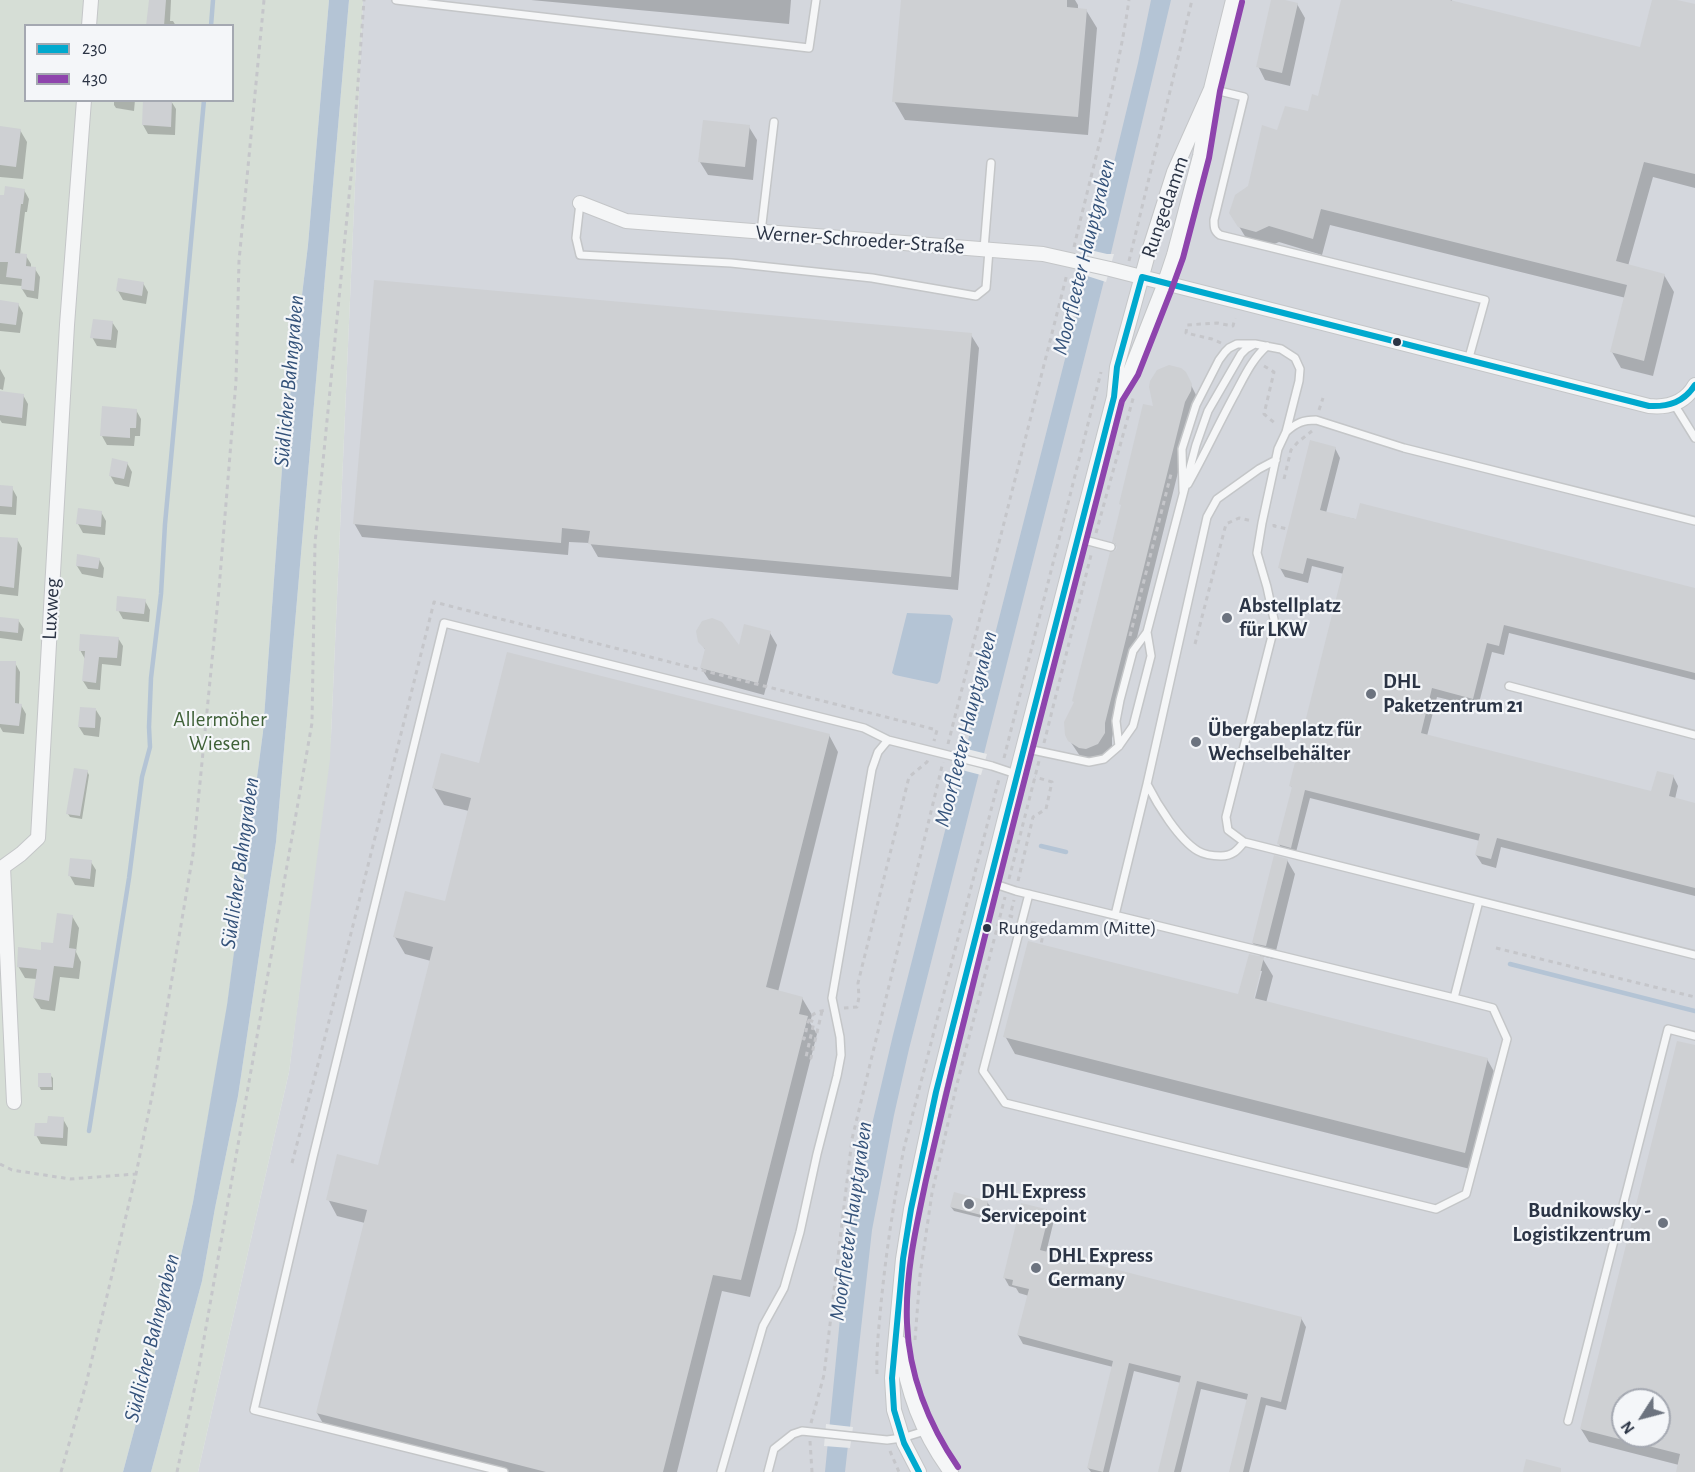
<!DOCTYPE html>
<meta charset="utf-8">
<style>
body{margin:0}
#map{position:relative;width:1695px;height:1472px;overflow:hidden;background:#e6e8ea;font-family:"Alegreya Sans",sans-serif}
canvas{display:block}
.legend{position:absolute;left:24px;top:24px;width:210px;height:78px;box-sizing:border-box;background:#f4f6f9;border:2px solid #a4a8b1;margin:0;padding:8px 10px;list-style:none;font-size:18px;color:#2b3445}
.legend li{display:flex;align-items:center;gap:12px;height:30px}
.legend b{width:30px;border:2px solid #a4a8b1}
.north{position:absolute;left:1611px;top:1388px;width:60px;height:60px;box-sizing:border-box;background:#f4f6f9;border:2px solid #a4a8b1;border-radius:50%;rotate:234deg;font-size:16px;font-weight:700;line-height:24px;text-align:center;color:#2b3445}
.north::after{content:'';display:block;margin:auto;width:21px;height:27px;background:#6c737f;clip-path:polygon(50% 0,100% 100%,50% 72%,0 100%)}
</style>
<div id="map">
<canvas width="1695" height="1472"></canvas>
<ul class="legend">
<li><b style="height:8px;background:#00a9ce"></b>230</li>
<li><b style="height:8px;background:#8e44ad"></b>430</li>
</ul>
<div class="north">N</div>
</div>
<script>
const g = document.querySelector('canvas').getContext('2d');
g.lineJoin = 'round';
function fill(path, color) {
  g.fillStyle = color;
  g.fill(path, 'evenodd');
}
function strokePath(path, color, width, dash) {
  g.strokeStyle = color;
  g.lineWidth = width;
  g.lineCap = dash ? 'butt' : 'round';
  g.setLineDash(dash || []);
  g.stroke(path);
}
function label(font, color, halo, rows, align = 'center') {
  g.font = font + ' "Alegreya Sans",sans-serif';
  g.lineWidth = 4.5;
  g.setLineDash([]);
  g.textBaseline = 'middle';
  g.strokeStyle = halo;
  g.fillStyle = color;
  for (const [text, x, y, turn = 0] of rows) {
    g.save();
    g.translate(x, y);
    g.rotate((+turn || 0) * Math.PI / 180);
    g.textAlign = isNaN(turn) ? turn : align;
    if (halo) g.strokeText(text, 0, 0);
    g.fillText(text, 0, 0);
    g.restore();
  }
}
fill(new Path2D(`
 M363,0H1695V1472H198L289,1072L331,736ZM1623,1400H1659V1436H1623Z`), '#d4d7dd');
fill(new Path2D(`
 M0,0H329L308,245L283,455L263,732L226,1015L193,1202L181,1255L123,1472H0ZM26,26H232V100H26Z
 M349,0H363L330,759L289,1072L198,1472H151L202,1281L215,1208L238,1096L276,842Z`), '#d6ded6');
fill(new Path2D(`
 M329,0H349L276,842L238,1096L215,1208L202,1281L151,1472H123L181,1255L193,1202L227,1005L263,732L283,455L308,245Z
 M1151,0H1171L1111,253L909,1049L894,1115L872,1230L845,1472H825L846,1257L858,1184L893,1035L1093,249L1138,63Z
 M907,613L950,615L953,619L940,681L937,684L895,675L892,673Z`), '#b4c4d5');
fill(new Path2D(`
 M1090,250L1107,254H1114L1106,282L1084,275Z
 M963,748L987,754L981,775L958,769Z
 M826,1424L853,1427L850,1448L824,1446Z`), '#e6e8ea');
fill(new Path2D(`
 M150,0H171L170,21H173L176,26H148Z
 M531,0H791L789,24Z
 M902,0H1075L1078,5V9L1086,10L1097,28L1088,135L905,120L894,101Z
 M1273,0L1297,4L1305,18L1290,86L1265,80L1258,66Z
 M1343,0H1452V2L1641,49L1653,0H1671L1695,6V188L1653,177L1628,266L1664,275L1674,292L1653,376L1621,368L1612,352L1626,298L1330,225L1322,255L1279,242L1265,248L1249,243L1231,213L1249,186L1278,132L1309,113L1319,98Z
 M114,100H135L134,111L116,108L114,105Z
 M171,101L176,109L175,135L148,134L143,125Z
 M749,127L757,140L753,180L708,175L700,162Z
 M0,128L20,130L27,142L23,179L0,177Z
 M24,190L29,199L27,212H25L20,255L26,256L31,264V268L35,269L40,277L38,299L27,297L22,289V286L0,284V196Z
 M143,283L148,292L146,304L123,300L118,291Z
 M0,302L18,304L23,313L20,333L0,331Z
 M112,322L118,331L116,348L97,346L92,337Z
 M971,335L979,348L958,590L598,557L590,543L569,542L568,555L362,537L354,523Z
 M0,369L5,378L3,390L0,389Z
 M1185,373L1198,399L1192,416L1112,738V747L1106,758L1100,761L1082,759L1066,735L1118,548L1114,541L1154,408Z
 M0,393L23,395L28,404L26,426L2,423L0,420Z
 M136,410L141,419L140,436H135L134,446L107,445L102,436Z
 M1335,448L1340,458L1326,513L1695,590V680L1509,633L1504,655L1492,652L1478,707L1437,697L1427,736L1653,793L1673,776L1678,786L1675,799L1695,804V896L1501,847L1496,868L1482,864L1476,855L1480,841L1310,798L1295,856L1284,854L1279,844L1293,789L1291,786L1344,574L1312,566L1308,583L1285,577L1280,568Z
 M127,463L132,472L129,487L115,484L110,475Z
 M0,487L12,488L17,497L16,515L0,514Z
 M101,512L106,521L105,535L83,533L78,524Z
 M17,539L22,548L18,596L0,594V551Z
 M99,559L104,568L103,578L82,574L77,566Z
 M145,601L150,610L149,622L123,619L118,610Z
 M0,618L18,620L24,629L22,641L0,638Z
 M770,633L777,645L764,695L709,680L701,668L706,651L700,641L739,649Z
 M118,638L123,646L121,666L102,664L100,690L88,689L83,681L85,659L80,650Z
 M0,662L15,663L20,672L19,705H21L26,714L24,734L3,732L0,727Z
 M96,710L101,718L99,737L84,735L79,727Z
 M829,735L838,752L778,992L802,998L812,1015L810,1023L817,1034L750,1297L722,1291L677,1472H492L327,1430L317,1413L365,1223L337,1216L328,1199L379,1166L431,961L405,954L395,937L446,903L469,811L444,805L434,788L480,765Z
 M87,771L89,775L82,819L70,817L68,814Z
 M1287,860L1295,874L1274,959L1261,956L1273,976L1266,1003L1487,1059L1497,1077L1474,1170L1015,1054L1005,1036L1239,996L1262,959L1253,943ZM1259,971H1262L1253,1006L1250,1005Z
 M91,862L96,870L94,887L75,885L70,876Z
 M72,916L79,928L76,952L81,962L79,979L60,977L55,1011L41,1009L34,998L37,979L25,978L18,966L54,945Z
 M1695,1047V1472H1677L1679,1465L1589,1442L1581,1429ZM1623,1400H1659V1436H1623Z
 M50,1075L53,1078V1090H41L39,1086Z
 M63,1119L68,1128L67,1146L41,1144L36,1135L49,1125Z
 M987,1202L990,1206L986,1219L954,1211L951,1207Z
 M1049,1212L1054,1220L1046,1253L1301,1318L1306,1327L1286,1410L1266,1405L1249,1472H1230L1248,1400L1201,1389L1181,1472H1159L1181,1383L1134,1371L1109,1472H1091L1088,1468L1113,1367L1023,1344L1018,1335L1029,1296L1019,1293L1016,1288L1009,1286L1004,1277Z`), '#0003');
strokePath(new Path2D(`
 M211,26L213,0
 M1041,846L1066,852
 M1510,964L1695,1011
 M89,1131L129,878L142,777L150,747L149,727L151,678L161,594L165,524L204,100`), '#b4c4d5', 4.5);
fill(new Path2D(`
 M149,0H166L164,26H146Z
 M901,0H1067V7L1087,9L1078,117L892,102Z
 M1271,0H1285L1298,3L1282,73L1256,67Z
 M1341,0H1450L1640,47L1652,0H1677L1695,4V174L1644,162L1616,261L1665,274L1644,361L1610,352L1627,285L1321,209L1313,239L1269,226L1256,232L1238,227L1229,213L1235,195L1248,186L1262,125L1277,130L1285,106L1308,111L1312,94L1318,96Z
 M143,100H172L171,127L142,125Z
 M703,120L750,125L745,167L698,162Z
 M0,126L21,129L16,167L0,165Z
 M5,186L25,189L23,204H21L15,253L27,254L26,266L36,267L34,291L21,289L22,279L6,277L8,262H0V195H4Z
 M118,278L144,282L142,296L116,291Z
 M374,280L972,333L951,577L588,544L590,531L562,528L561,543L353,524Z
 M0,300L19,303L16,325L0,323Z
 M93,319L113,321L111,340L90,338Z
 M1169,365L1181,368L1186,372L1192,384L1191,391L1185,402L1105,723V733L1098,744L1086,749L1079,748L1068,741L1065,735L1064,722L1074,702L1072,701L1110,552L1115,551L1117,548L1115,543L1112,542L1121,505L1119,504L1143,404L1153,406L1149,387L1150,381L1157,370Z
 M0,391L24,394L22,418L0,415Z
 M102,406L137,409L136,428H130V438L100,436Z
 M1310,440L1336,447L1320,510L1356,519L1360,503L1695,588V673L1504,625L1499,646L1487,643L1473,699L1432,688L1421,733L1651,791L1657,771L1674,775L1669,796L1695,803V888L1497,838L1491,859L1475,855L1480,834L1305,790L1291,848L1277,844L1292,787L1289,786L1344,567L1307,558L1303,574L1278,568Z
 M112,458L128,462L124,479L109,476Z
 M0,485L13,486L12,507L0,506Z
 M78,508L102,511L101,527L76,524Z
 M0,537L18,538L14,588L0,586Z
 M77,554L100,558L98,569L76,566Z
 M117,596L146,599L144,614L116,611Z
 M0,617L19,619L18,633L0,631Z
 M712,618L722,622L739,645L744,624L771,631L758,683L700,668L705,649L698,642L696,631L702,621Z
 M80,634L119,637L117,658L99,657L96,683L82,681L85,651H79Z
 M507,652L830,734L766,987L803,997L799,1014L808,1016L741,1280L713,1275L663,1472H546L316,1413L367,1210L326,1200L337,1154L378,1165L433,947L393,937L405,891L445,901L471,798L432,788L441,753L479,763Z
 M0,661H16L15,703L22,704L19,726L0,724Z
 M80,707L96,708L95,728L78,727Z
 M74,768L88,770L80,816L66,814Z
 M1274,855L1288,859L1266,946L1252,943Z
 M70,858L92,860L90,879L68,876Z
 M57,913L73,915L69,948L76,949L73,968L54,966L49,1001L33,998L37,969L17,967L18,947L41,950V942L53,943Z
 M1028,941L1238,994L1249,954L1264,957L1254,998L1488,1058L1465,1153L1003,1037Z
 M1677,1041L1695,1045V1472H1676L1680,1454L1625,1440V1436H1659V1400H1623V1440L1580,1429Z
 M38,1073H51L52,1087H38Z
 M48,1116L64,1117L63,1138L34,1136L35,1123H47Z
 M954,1192L988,1201L985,1216L950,1207Z
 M1021,1203L1050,1210L1040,1250L1302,1317L1281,1402L1261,1397L1243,1472H1229L1248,1394L1197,1381L1174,1472H1158L1181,1376L1129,1363L1103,1472L1087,1468L1113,1361L1017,1335L1029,1289L1012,1285L1013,1280L1003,1278Z
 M1526,1459L1561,1468V1472H1523Z`), '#ced0d3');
const lane = new Path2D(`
 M396,0L809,48L816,0
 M1211,89L1244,97L1214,220C1214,227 1214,231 1220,235L1485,300L1468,361
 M580,203L576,238L580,255L731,263L872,278L976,296L986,288L989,250
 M761,232L774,122
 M984,249L991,163
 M1674,404L1695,438
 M1286,432C1296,423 1303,420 1316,420L1404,448L1695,521
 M1188,484C1205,454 1219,423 1236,392C1245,375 1253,358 1267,346
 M1183,491L1182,449L1196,405L1219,360L1225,352L1229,348L1237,344H1255L1281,349L1295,358L1300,369L1299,381L1286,432L1278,449L1262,523L1257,553L1267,587L1275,624L1226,817L1228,830L1244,842L1695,955
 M1077,538L1111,547
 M1509,686L1695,735
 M1119,746L1116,721L1120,700L1133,651L1147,632L1196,445L1208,411L1241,354L1246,349L1253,345
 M1023,748L1089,762L1104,759L1119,746L1133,726L1151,656L1147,632
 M1244,842C1237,851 1232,856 1221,856C1213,856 1205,855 1198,851C1179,840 1157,804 1147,784L1207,517L1217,499L1259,469L1276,460
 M989,882L1016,891L1454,998L1493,1008L1507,1039L1466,1194L1436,1209L1005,1103L983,1071L1029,894
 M1115,915L1147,784
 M1454,998L1479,901
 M1568,1421L1668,1029L1695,1036
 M504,1472L254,1410L313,1157L444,623L864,728L888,740L992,766L1016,774
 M721,1472L763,1326L784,1288L800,1232L817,1154L837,1076L841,1055L840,1037L832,998L872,769L878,752L888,740
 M768,1472L774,1449L793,1434L802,1431L887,1440L902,1438L925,1431`);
const street = new Path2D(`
 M89,26L91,0
 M580,203L626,221L1043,254L1110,269L1649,406C1668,408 1685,403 1695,385
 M1115,396L1130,372L1163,288L1174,255L1200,156L1211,89L1233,0
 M14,1102L3,867L21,854L38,838L67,325L84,100
 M900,1343C907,1392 921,1431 951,1472
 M919,1472L904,1443L899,1426L894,1410L892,1378L903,1259L911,1209L936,1092L1004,822L1114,397L1117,367L1148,254L1174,172L1211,89`);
strokePath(lane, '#c4c6c8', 10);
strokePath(street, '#c4c6c8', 16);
strokePath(new Path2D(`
 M1074,247C1093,165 1117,83 1129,0
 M1129,261L1192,0
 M1221,343L1212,339L1186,333L1187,325L1217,323L1233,326L1235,318
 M1264,366L1274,372L1264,414L1277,425
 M1319,410L1323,398
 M1284,479L1291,450L1298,442L1312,431
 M1274,524V526L1288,529
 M1096,533L1134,395
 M1130,636L1171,474
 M1195,644L1226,524L1239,518L1252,521
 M1044,743L1092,551
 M948,744L1067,274
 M1004,758L1101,372
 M1009,879L1039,761
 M1018,881L1033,817L1046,809L1052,782L1035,777
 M1013,917L1010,916L1014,900
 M1031,922L1045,926L1041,944
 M1496,948L1695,997
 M844,1008L857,1007L859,997L858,983L909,777L927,762L928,759
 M809,1020L814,1022L806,1057L811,1058L822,1011
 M802,1038L804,1039C809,1022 806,1013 826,1010
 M292,1163L323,1045L434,602L937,730L934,741
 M0,1164L12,1170L70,1179L136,1174
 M915,1340L920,1275L932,1193L956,1088L1005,897
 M877,1374C876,1351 879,1327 881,1304C886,1252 894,1200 904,1148L999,779
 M811,1423L824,1375L852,1139L943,762
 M810,1441L812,1472
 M890,1451L899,1472
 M61,1472L86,1384L136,1174L153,1091L193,854L219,589L236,381L239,261L264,0
 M177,1472L199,1367L312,723L315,543L352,166L364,0`), '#c5c6ca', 3, [4.5, 4.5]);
strokePath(lane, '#f5f6f7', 7);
strokePath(street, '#f5f6f7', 14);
strokePath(new Path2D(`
 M919,1472L904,1443L894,1410L892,1378L903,1259L911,1209L936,1092L1114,397L1117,367L1142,277L1649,406C1669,407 1684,402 1695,385`), '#00a9ce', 6);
strokePath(new Path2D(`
 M958,1467C929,1425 909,1375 907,1323C905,1275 916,1227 926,1180C939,1124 952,1069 966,1013C1016,808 1070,605 1122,401L1138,375L1171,291L1183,258L1209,158L1220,91L1242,2`), '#8e44ad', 6);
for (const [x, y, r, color] of [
 [1397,342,5,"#2b3445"],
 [1227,618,6,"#6c737f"],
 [1371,694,6,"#6c737f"],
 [1196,742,6,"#6c737f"],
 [987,928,5,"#2b3445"],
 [969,1204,6,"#6c737f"],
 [1663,1223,6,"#6c737f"],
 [1036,1268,6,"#6c737f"]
]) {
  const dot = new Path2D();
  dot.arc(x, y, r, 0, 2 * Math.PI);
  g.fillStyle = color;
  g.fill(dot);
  strokePath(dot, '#f4f6f9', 2);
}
label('20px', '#2b3445', '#f4f6f9', [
 ["Rungedamm (Mitte)",998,928]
], 'left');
label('21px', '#2b3445', '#f4f6f9', [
 ["Rungedamm",1165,207,-71],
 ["Werner-Schroeder-Straße",860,240,4],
 ["Luxweg",51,609,-87]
]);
label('bold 21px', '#2b3445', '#f4f6f9', [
 ["Abstellplatz",1239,606],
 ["für LKW",1239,630],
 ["DHL",1383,682],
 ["Paketzentrum 21",1383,706],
 ["Übergabeplatz für",1208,730],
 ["Wechselbehälter",1208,754],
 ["DHL Express",981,1192],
 ["Servicepoint",981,1216],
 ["Budnikowsky -",1651,1211,"right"],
 ["Logistikzentrum",1651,1235,"right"],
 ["DHL Express",1048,1256],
 ["Germany",1048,1280]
], 'left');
label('21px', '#3f6138', '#f4f6f9', [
 ["Allermöher",220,720],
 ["Wiesen",220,744]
]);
label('italic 22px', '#34527a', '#f4f6f9', [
 ["Moorfleeter Hauptgraben",1084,257,-76],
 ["Südlicher Bahngraben",289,381,-85],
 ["Moorfleeter Hauptgraben",966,729,-76],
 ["Südlicher Bahngraben",240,863,-82],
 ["Moorfleeter Hauptgraben",851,1221,-82],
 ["Südlicher Bahngraben",152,1338,-76]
]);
</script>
